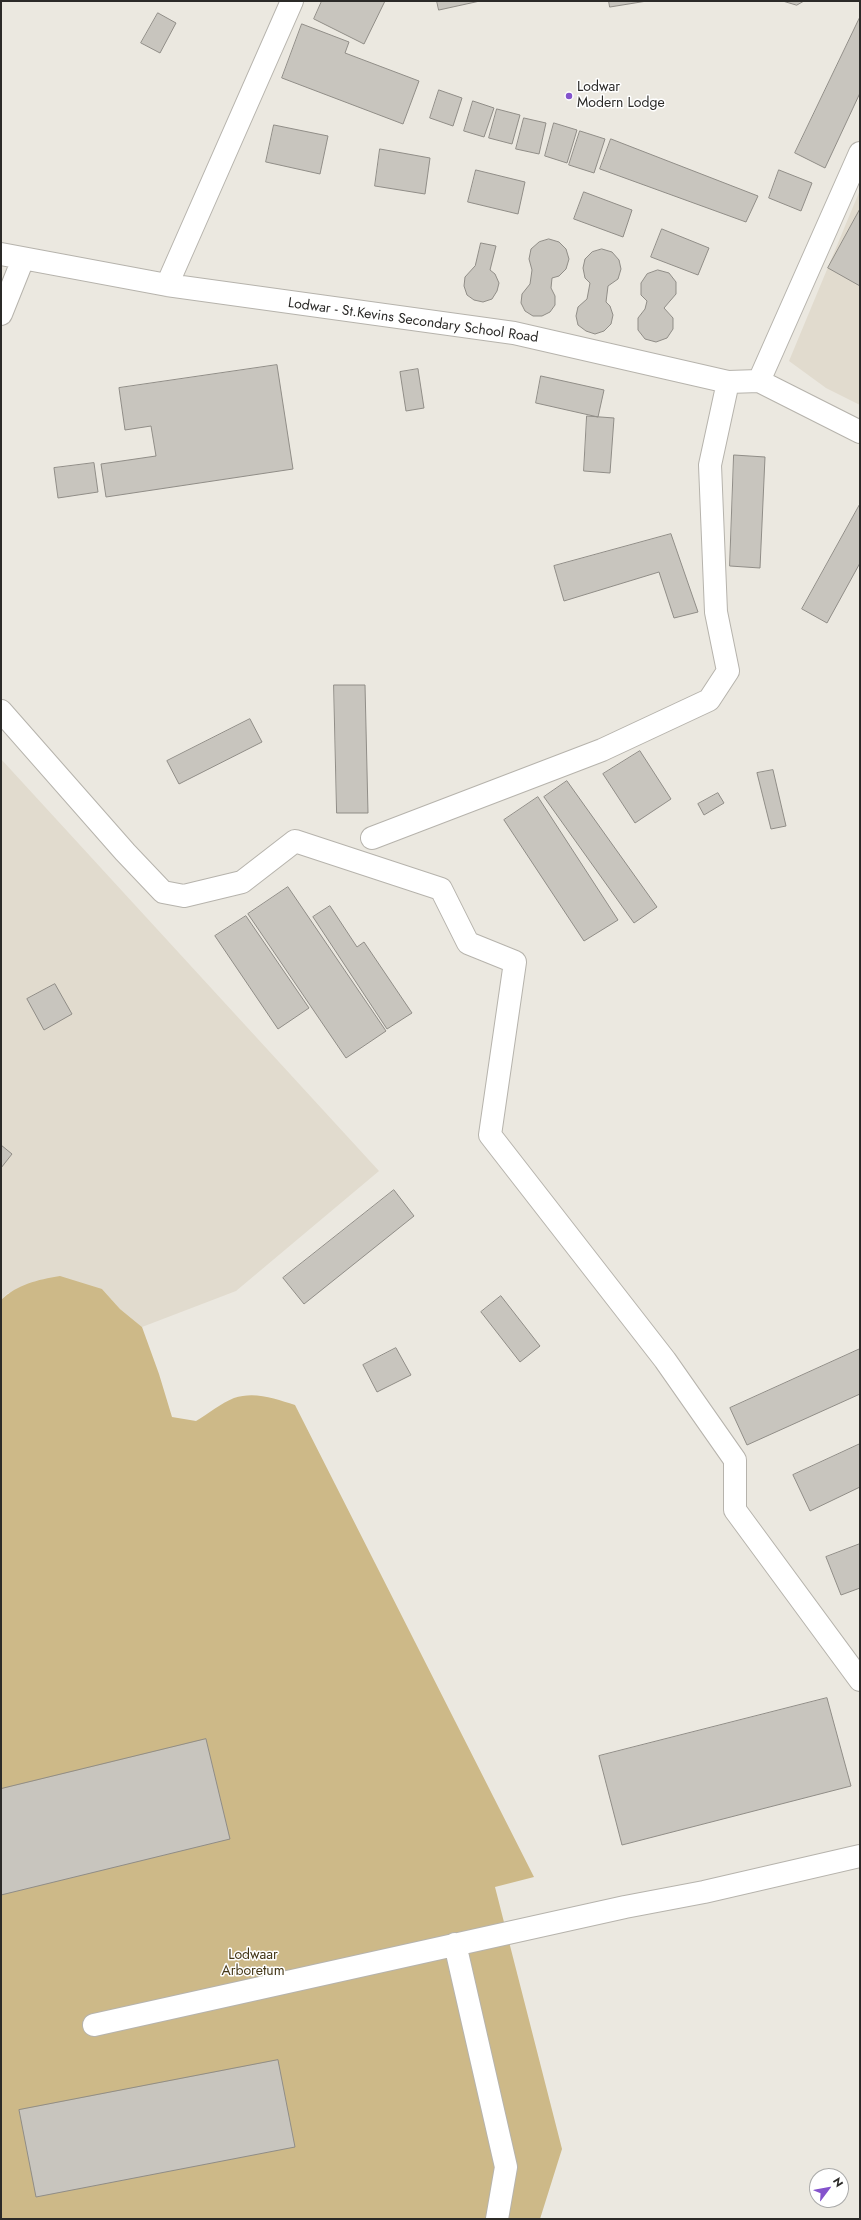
<!DOCTYPE html>
<style>
body{margin:0}
#map{position:relative;width:861px;height:2220px;overflow:hidden;background:#ebe8e0;font-family:Jost,sans-serif}
canvas{display:block}
.frame{position:absolute;inset:0;border:2px solid #2b2a28;pointer-events:none}
.north{position:absolute;left:809px;top:2168px;width:40px;height:40px;box-sizing:border-box;background:#fff;border:1px solid #aaaaa9;border-radius:50%;rotate:58deg;font-size:11px;font-weight:700;line-height:16px;text-align:center;color:#2b2a28}
.north::after{content:'';display:block;margin:auto;width:14px;height:18px;background:#8453cc;clip-path:polygon(50% 0,100% 100%,50% 72%,0 100%)}
</style>
<div id="map">
<canvas width="861" height="2220"></canvas>
<div class="frame"></div>
<div class="north">N</div>
</div>
<script>
const g = document.querySelector('canvas').getContext('2d');
g.lineJoin = 'round';
function fill(path, color) {
  g.fillStyle = color;
  g.fill(path, 'evenodd');
}
function strokePath(path, color, width, dash) {
  g.strokeStyle = color;
  g.lineWidth = width;
  g.lineCap = dash ? 'butt' : 'round';
  g.setLineDash(dash || []);
  g.stroke(path);
}
function label(font, color, halo, rows, align = 'center') {
  g.font = font + ' Jost,sans-serif';
  g.lineWidth = 3;
  g.setLineDash([]);
  g.textBaseline = 'middle';
  g.strokeStyle = halo;
  g.fillStyle = color;
  for (const [text, x, y, turn = 0] of rows) {
    g.save();
    g.translate(x, y);
    g.rotate((+turn || 0) * Math.PI / 180);
    g.textAlign = isNaN(turn) ? turn : align;
    if (halo) g.strokeText(text, 0, 0);
    g.fillText(text, 0, 0);
    g.restore();
  }
}
fill(new Path2D(`
 M860,190V405L826,388L789,361Z
 M1,759L379,1171L236,1291L142,1327L120,1309L102,1289L8,1293L1,1300Z`), '#e1dbce');
fill(new Path2D(`
 M60,1276L102,1289L120,1309L142,1327L159,1374L172,1417L196,1421C208,1414 221,1403 234,1398C255,1391 276,1399 295,1405L534,1877L495,1887L562,2149L540,2219H1V1300C18,1284 37,1280 60,1276Z`), '#cdb988');
const building = new Path2D(`
 M322,1H385L364,44L314,19Z
 M437,1H480L439,10Z
 M609,1H647L610,7Z
 M783,1H804L797,5Z
 M158,13L176,23L160,53L141,43Z
 M860,17V93L825,168L795,153Z
 M302,24L349,42L345,53L419,81L403,124L282,78Z
 M439,90L462,98L453,126L430,118Z
 M473,101L494,108L484,137L464,131Z
 M497,109L520,115L512,144L489,138Z
 M524,118L546,123L539,154L516,149Z
 M554,123L577,130L567,163L545,156Z
 M274,125L328,136L320,174L266,162Z
 M580,131L605,139L594,173L569,165Z
 M611,139L758,196L746,222L600,169Z
 M380,149L430,158L425,194L375,186Z
 M476,170L525,182L518,214L468,202Z
 M779,170L812,183L801,211L769,198Z
 M584,192L632,210L623,237L574,219Z
 M860,209V286L828,268Z
 M662,229L709,248L698,275L651,257Z
 M549,239L559,242L566,249L569,259L566,269L559,276L552,278L551,288L555,296V305L550,312L542,316H533L525,311L521,303L522,294L530,284L532,270L529,259L531,249L539,242Z
 M481,243L496,246L490,270L495,274L499,283L497,291L492,299L483,302L474,300L467,295L464,286L465,277L475,266Z
 M602,249L612,252L619,260L621,269L618,279L608,286L606,302L610,306L613,315L611,324L604,331L595,334L586,331L578,325L576,316L578,307L587,299L590,283L585,278L583,268L585,259L592,252Z
 M658,270L669,273L676,282V294L664,308L673,318V329L667,338L656,342L645,339L638,330V318L645,309L647,301L641,295V283L647,274Z
 M277,365L293,469L106,497L101,464L156,456L151,426L125,430L119,388Z
 M418,369L424,408L406,411L400,372Z
 M541,376L604,390L598,417L536,403Z
 M587,416L614,418L610,473L584,471Z
 M734,455L765,457L760,568L730,566Z
 M94,463L98,492L58,498L54,468Z
 M860,504V563L827,623L802,609Z
 M671,534L698,612L674,618L659,572L564,601L554,566Z
 M334,685H365L368,813H337Z
 M250,719L262,742L179,784L167,761Z
 M640,751L671,799L635,823L603,774Z
 M773,770L786,826L771,829L757,773Z
 M567,781L657,907L634,923L544,797Z
 M718,793L724,803L704,815L698,804Z
 M538,797L618,920L584,941L504,820Z
 M288,887L386,1031L346,1058L248,914Z
 M330,906L357,947L364,942L412,1013L387,1029L313,917Z
 M246,916L309,1008L278,1029L215,936Z
 M55,984L72,1014L44,1030L27,999Z
 M1,1145L12,1154L1,1168Z
 M394,1190L414,1216L304,1304L283,1278Z
 M501,1296L540,1346L520,1362L481,1312Z
 M396,1348L411,1375L377,1392L363,1365Z
 M860,1349V1394L747,1445L730,1408Z
 M860,1444V1487L810,1511L793,1475Z
 M860,1544V1588L841,1595L826,1557Z
 M827,1698L851,1786L622,1845L599,1756Z
 M206,1739L230,1839L1,1895V1789Z
 M278,2060L295,2147L36,2197L19,2110Z`);
fill(building, '#c8c5be');
strokePath(building, '#908d87', 1);
const minor = new Path2D(`
 M1,254L167,285L514,333L728,382L759,381L860,432
 M167,285L292,1
 M1,314L23,259
 M759,381L860,153
 M1,711L125,852L163,892L184,896L242,882L295,841L441,889L468,943L515,962L490,1135L665,1360L735,1460V1510L860,1680
 M372,838L602,750L709,700L728,671L716,612L710,465L728,382
 M455,1944L506,2167L497,2219
 M94,2025L625,1907L704,1892L860,1856`);
strokePath(minor, '#b6b3ac', 24);
strokePath(minor, '#fff', 22);
for (const [x, y, r, color] of [
 [569,96,4,"#8453cc"]
]) {
  const dot = new Path2D();
  dot.arc(x, y, r, 0, 2 * Math.PI);
  g.fillStyle = color;
  g.fill(dot);
  strokePath(dot, '#fff', 1.5);
}
label('14px', '#2b2a28', '#fff', [
 ["Lodwar",577,88],
 ["Modern Lodge",577,104]
], 'left');
label('14px', '#2b2a28', '#fff', [
 ["Lodwar - St.Kevins Secondary School Road",413,321,8]
]);
label('14px', '#433616', '#fff', [
 ["Lodwaar",253,1956],
 ["Arboretum",253,1972]
]);
</script>
